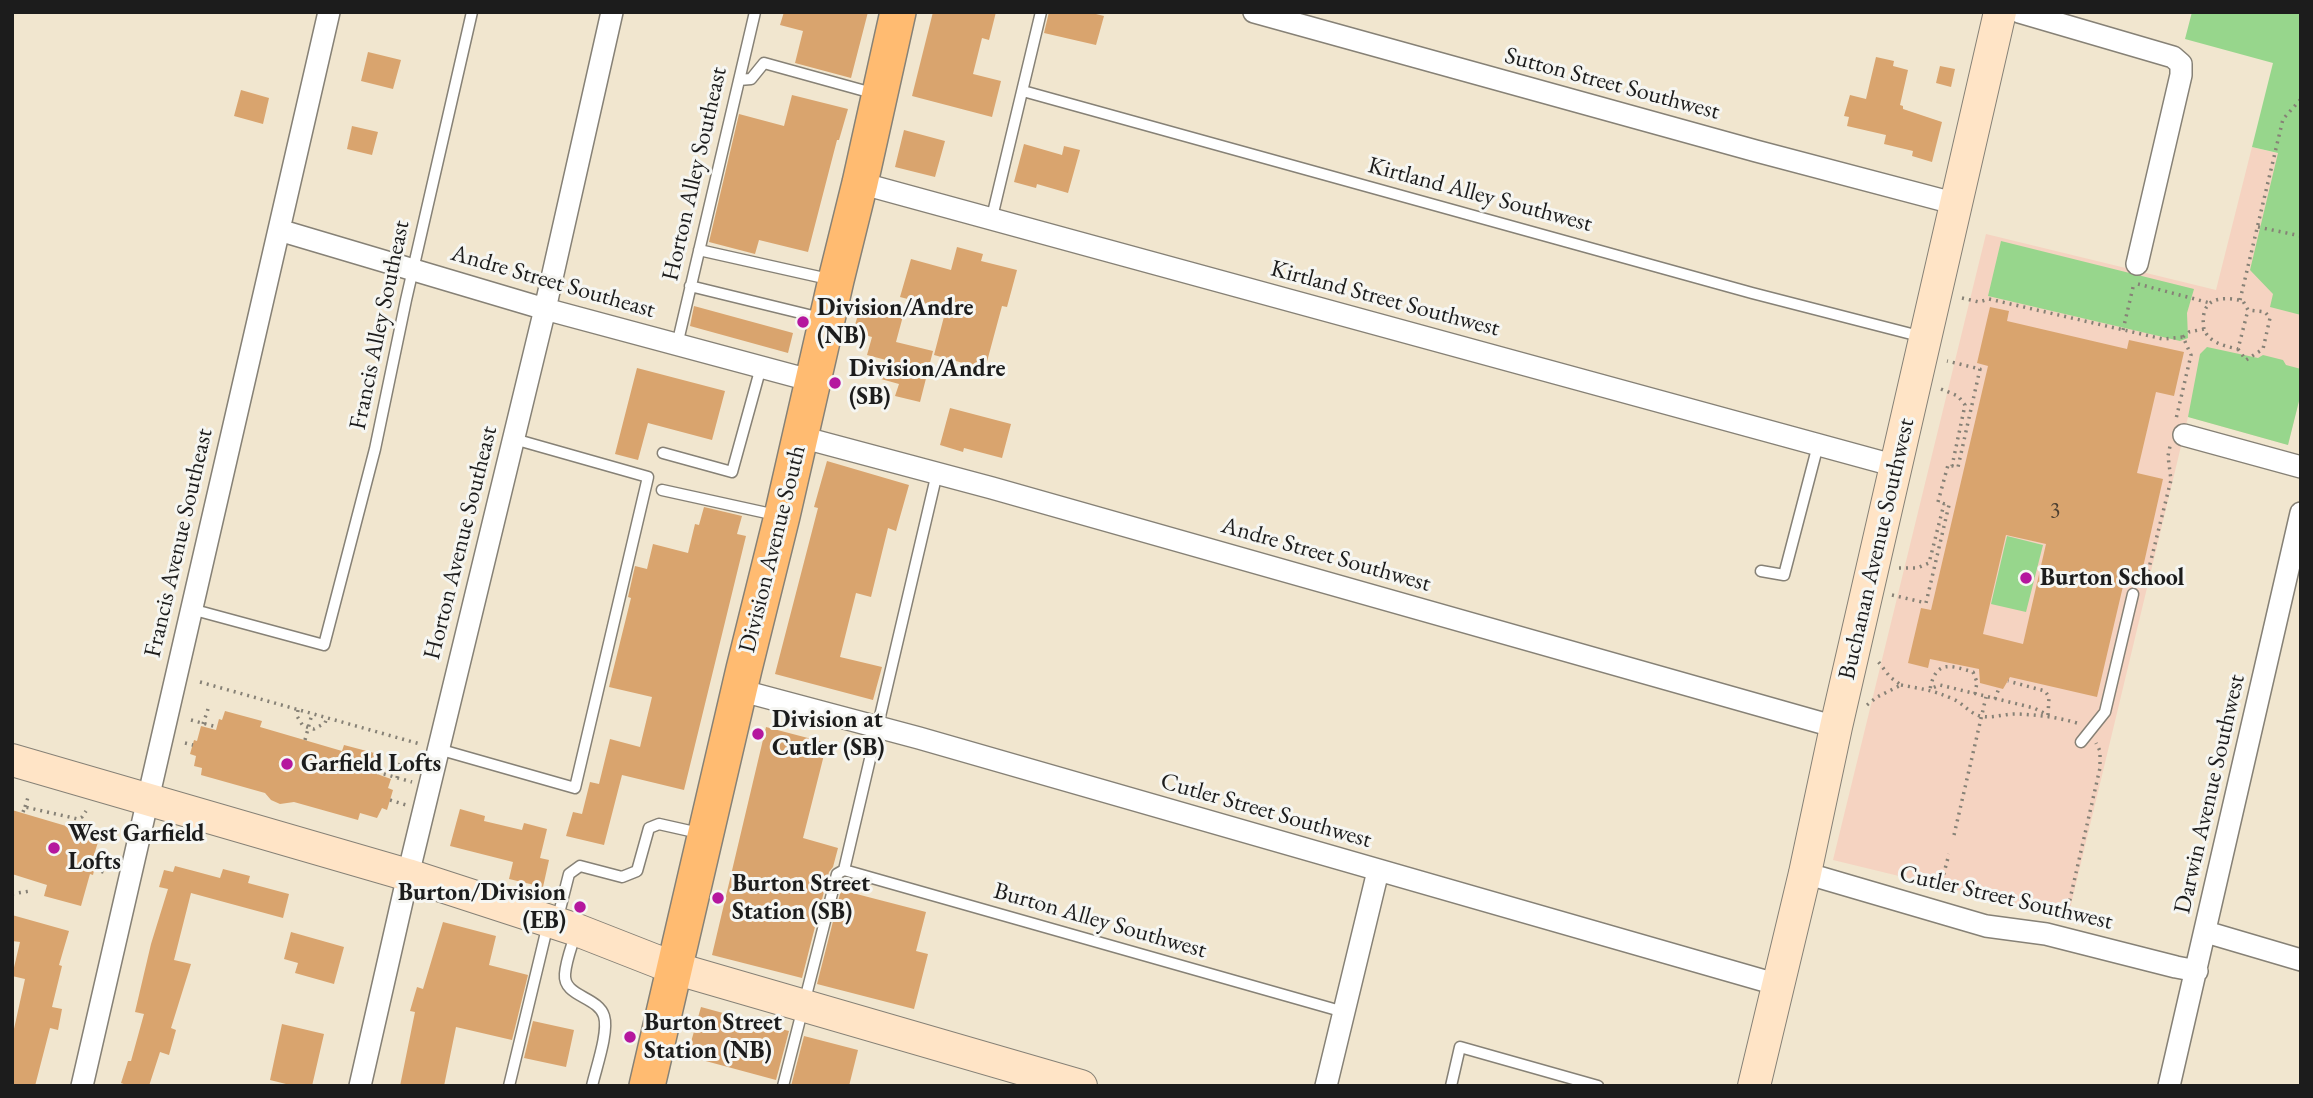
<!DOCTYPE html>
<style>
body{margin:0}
#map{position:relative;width:2313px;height:1098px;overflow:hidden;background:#f1e6cf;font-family:"EB Garamond",serif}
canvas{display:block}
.frame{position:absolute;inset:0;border:14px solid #1c1c1c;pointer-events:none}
</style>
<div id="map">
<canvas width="2313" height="1098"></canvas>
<div class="frame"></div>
</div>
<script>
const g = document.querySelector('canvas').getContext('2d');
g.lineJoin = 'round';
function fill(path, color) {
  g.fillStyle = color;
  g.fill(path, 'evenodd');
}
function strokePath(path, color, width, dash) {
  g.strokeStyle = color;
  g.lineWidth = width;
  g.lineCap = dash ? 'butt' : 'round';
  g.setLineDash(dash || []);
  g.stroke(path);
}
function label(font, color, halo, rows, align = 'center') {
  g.font = font + ' "EB Garamond",serif';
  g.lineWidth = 6;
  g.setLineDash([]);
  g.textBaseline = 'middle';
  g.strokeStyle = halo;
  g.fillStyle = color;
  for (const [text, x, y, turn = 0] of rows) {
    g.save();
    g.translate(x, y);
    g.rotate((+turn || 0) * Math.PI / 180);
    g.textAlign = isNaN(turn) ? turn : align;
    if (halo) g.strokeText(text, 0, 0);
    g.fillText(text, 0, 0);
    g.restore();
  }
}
fill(new Path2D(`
 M2252,147L2301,159V393L2288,445L2188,417L2068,917L1833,860L1986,234L2216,290Z`), '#f5d3c1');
fill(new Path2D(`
 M2192,12H2301V315L2270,307L2273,294L2250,270L2278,153L2252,147L2273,63L2185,39Z
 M2001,241L2194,289L2187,313L2188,338L2180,341L1988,296Z
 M2207,347L2258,358L2263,355L2283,360L2286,365L2301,369V393L2288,445L2188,417L2200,354Z
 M2007,536L2043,545L2026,612L1991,604Z`), '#97d68c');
fill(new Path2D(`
 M784,12H868L851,78L795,63L803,31L780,25Z
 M933,12H996L989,40L982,38L973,74L1001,81L992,117L912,96Z
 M1049,12H1088L1104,16L1096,45L1044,33Z
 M368,52L401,60L393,89L361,81Z
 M1876,57L1894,61L1893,66L1908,70L1900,105L1903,106V109L1942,122L1932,162L1912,156L1913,151L1884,144L1886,135L1847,126L1849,117L1844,116L1850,95L1866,99Z
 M1940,66L1955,69L1951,87L1936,83Z
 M241,90L269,98L263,124L234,116Z
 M792,95L848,109L839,140H837L808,252L759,240L755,254L709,242L739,114L784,126Z
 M352,126L378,132L372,155L347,149Z
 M904,130L945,141L935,177L895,167Z
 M1024,144L1062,155L1064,146L1080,150L1068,193L1037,184L1036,188L1014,182Z
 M957,247L983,254L981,261L1017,270L1007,307L1002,306L985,369L934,355L946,309L900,297L911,259L951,270Z
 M861,304L903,316L896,342L933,351L920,402L895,396L899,384L881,379L886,360L867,355L872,337L853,332Z
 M694,306L793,333L788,353L690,326Z
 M1990,307L2009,311L2007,321L2127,349L2129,340L2184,352L2174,396L2156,392L2137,473L2163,479L2139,585L2124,582L2097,697L2010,677L2003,689L1980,683L1979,669L1930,659L1928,668L1908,663L1921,608L1931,610L1988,366L1977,363ZM2006,535L2046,544L2023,644L1983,634Z
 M637,368L725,391L712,440L648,423L638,460L615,454Z
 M950,408L1011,424L1002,458L964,448L963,452L940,445Z
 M827,461L909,485L896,531L888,528L871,597L856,593L840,657L882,667L873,700L775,674L818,508L814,507Z
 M704,507L742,516L737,534L746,536L684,790L622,775L604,845L566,836L573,812L582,814L590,782L599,784L610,739L640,747L652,697L609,687L631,598L628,597L635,566L647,569L653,544L688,553L695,524L699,525Z
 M225,711L262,721L260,727L342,751L344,745L378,754L376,761L380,762L377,774L391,779L388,788L393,790L387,810L382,808L377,818L360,813L358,820L294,802L280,804L271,800L265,793L201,775L202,768L194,766L196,756L190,754L194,740L197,741L201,726L216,730L219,719L222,720Z
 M766,727L827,743L803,838L838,848L833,867L829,872L802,978L712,955Z
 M460,809L485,816L484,821L522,830L524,823L547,829L540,858L549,860L543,887L509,879L513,862L450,846Z
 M12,810L100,836L92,861L96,862L93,875L90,874L81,906L44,896L47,885L12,874Z
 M175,866L220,878L223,869L250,876L248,883L289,894L283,918L191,893L174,960L191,964L171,1028L176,1030L169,1055L160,1052L149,1086H129L121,1083L128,1061H131L144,1014L135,1012L151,944L168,889L159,887L164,870L173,872Z
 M841,890L926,912L916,951L928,954L914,1009L817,984Z
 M12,915L69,931L59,965L62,966L52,1007L62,1009L58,1030L50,1028L35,1086H12V1038L25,979L12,976L20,942L12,941Z
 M443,922L496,936L489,965L528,975L512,1040L456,1027L444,1086H400L415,1012L410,1011L417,987L423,989Z
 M291,932L344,947L334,984L295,973L298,963L284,959Z
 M701,1007L789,1031L776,1080L687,1056Z
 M533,1021L574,1030L566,1067L524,1058Z
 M282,1024L324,1034L312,1086H294L270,1080Z
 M804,1036L858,1050L849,1086H791Z`), '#d9a46e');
const lane = new Path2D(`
 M739,80L751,79L764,63L876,94
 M1023,91L1752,293L1923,337
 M992,217L1041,12
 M699,250L833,280
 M690,286L821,318
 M677,345L755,12
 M663,453L732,472L761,367
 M662,490L776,515
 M1761,571L1784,575L1818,445
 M191,609L324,645L375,449L406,300L472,12
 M2081,742L2105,712L2133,594
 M438,749L575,788L648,477L514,439
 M844,870L1344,1012
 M557,921L569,874L580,866L622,877L637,871L649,828L659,824L699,833
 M576,932C572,946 566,960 565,974C563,997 598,996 604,1016C609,1032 596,1068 592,1086
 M509,1086L548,924
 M783,1086L837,874L844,870L937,473
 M1451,1086L1460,1047L1598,1086`);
const street = new Path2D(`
 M1254,12L1756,151L1957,204
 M2019,12L2173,57L2181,64V75L2137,264
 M860,183L1896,466
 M279,230L545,309L813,381
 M2184,435L2301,467
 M801,437L992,488L1836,727
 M739,690L919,738L1779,985
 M1805,873L1986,926L2046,934L2176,967L2197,971
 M2206,932L2301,960
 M82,1086L329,12
 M360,1086L408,875L545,309L612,12
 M1326,1086L1378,871
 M2169,1086L2301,513`);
const secondary = new Path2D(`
 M12,760L408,875L577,930L674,968L1081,1086
 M1754,1086L1805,873L1836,727L2000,12`);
const primary = new Path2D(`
 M647,1086L744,669L782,516L836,280L860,183L898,12`);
strokePath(lane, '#868176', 13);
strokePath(street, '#868176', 24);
strokePath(secondary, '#868176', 34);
strokePath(primary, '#868176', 38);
strokePath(new Path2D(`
 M2258,227L2301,236
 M2138,284L2210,303
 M1962,298L1979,302L1989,299L2163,339L2183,337L2191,355L2176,419
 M2240,300L2283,119L2301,99
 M2123,330L2134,283
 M2183,337L2189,332L2204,329C2209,343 2225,346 2238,349L2248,310L2243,301C2219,295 2199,299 2204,329
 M2238,349L2246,360L2263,349L2270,318L2265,312L2248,310
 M1941,389L1958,396L1965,405L1952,466
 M1899,568H1917L1929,563L1944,504
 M2142,584L2148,572L2171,480L2168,456L2170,446
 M1892,595L1926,603L1949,505L1938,502L1948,465L1958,467L1980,369L1947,361
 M200,682L420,744
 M1901,685C1922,689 1933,690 1953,699C1963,703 1969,713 1980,716C1993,719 2005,713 2018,714C2038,715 2057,717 2077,723
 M1975,694L1977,682L1973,672C1949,665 1936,660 1930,689L1940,685L2034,708L2048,715L2049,697L2045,691L2008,681
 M1995,699L1999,688
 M1867,705L1877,697L1901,685L1890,677L1877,660
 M298,710L297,716L303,726L314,729L325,723L327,718
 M191,720L217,727
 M203,724L208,709
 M305,740L312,714
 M185,743L193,745
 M377,772L412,782
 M397,778L400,763
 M390,800L406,805
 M25,807L29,794
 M23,812L25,807L78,819L82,817L86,811
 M1954,835L1986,697
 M88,868L107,873
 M1940,888L1949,854
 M12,894L30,891
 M2065,921L2100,768V751L2096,743`), '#868176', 3.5, [2, 5]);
strokePath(lane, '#fff', 10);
strokePath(street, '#fff', 21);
strokePath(secondary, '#ffe4c6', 32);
strokePath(primary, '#ffbb71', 35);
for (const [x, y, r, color] of [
 [803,322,7,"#b5179e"],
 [835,383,7,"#b5179e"],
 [2026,578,7,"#b5179e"],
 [758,734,7,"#b5179e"],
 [287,764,7,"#b5179e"],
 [54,848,7,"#b5179e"],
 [718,898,7,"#b5179e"],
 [580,907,7,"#b5179e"],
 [630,1037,7,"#b5179e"]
]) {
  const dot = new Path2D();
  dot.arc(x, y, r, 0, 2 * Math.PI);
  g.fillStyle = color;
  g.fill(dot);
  strokePath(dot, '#f6f6f2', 2.5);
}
label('21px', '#4b3e30', null, [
 ["3",2055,511]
]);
label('24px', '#1c1c1c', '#f6f6f2', [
 ["Sutton Street Southwest",1612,84,15],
 ["Horton Alley Southeast",695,174,-77],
 ["Kirtland Alley Southwest",1480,195,15],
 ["Andre Street Southeast",553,282,16],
 ["Kirtland Street Southwest",1385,299,15],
 ["Francis Alley Southeast",380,325,-78],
 ["Francis Avenue Southeast",179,543,-77],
 ["Horton Avenue Southeast",461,543,-76],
 ["Division Avenue South",773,549,-76],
 ["Buchanan Avenue Southwest",1877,549,-77],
 ["Andre Street Southwest",1326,555,16],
 ["Darwin Avenue Southwest",2210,794,-77],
 ["Cutler Street Southwest",1266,811,16],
 ["Cutler Street Southwest",2006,898,13],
 ["Burton Alley Southwest",1100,921,16]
]);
label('bold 24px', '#1c1c1c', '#f6f6f2', [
 ["Division/Andre",817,308],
 ["(NB)",817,336],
 ["Division/Andre",849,369],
 ["(SB)",849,397],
 ["Burton School",2040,578],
 ["Division at",772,720],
 ["Cutler (SB)",772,748],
 ["Garfield Lofts",301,764],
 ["West Garfield",68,834],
 ["Lofts",68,862],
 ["Burton Street",732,884],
 ["Station (SB)",732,912],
 ["Burton/Division",566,893,"right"],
 ["(EB)",566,921,"right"],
 ["Burton Street",644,1023],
 ["Station (NB)",644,1051]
], 'left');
</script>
